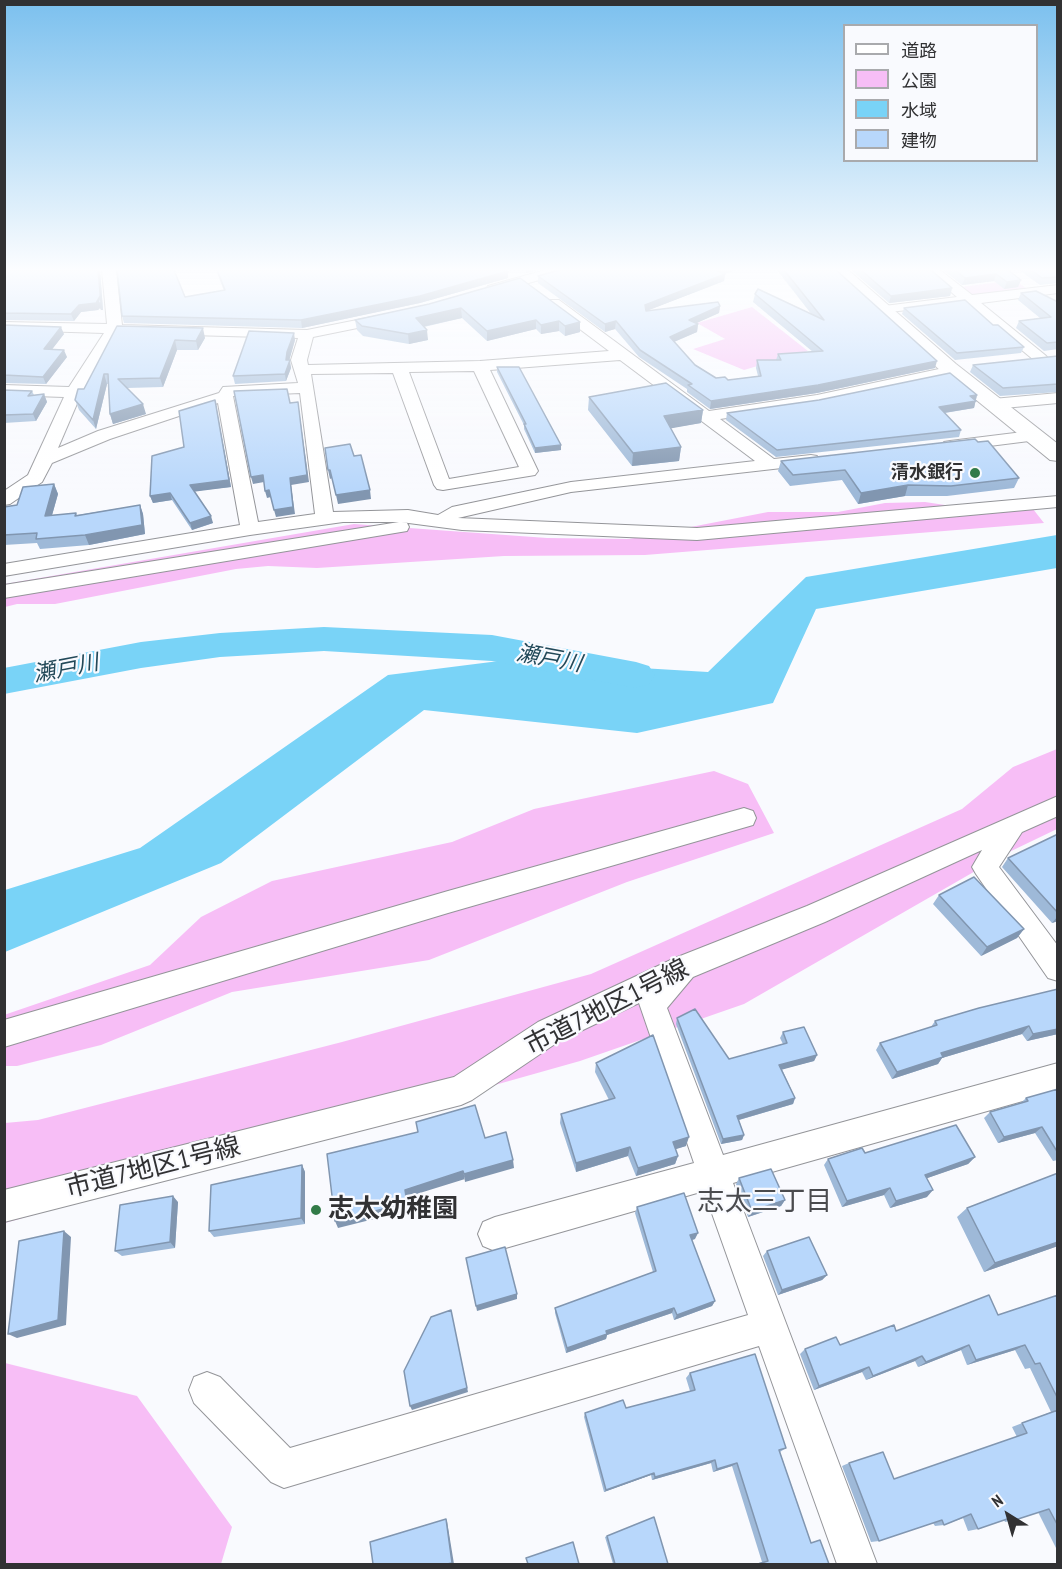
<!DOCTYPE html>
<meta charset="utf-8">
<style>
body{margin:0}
#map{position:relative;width:1062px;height:1569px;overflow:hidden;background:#f9fafe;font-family:"PT Sans Narrow","Noto Sans JP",sans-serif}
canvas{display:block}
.frame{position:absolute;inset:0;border:6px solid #313133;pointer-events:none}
.legend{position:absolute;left:843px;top:24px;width:195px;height:138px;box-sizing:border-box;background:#f9fafe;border:2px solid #a9aaad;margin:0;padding:8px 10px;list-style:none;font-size:18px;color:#313133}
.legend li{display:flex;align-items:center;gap:12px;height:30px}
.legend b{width:30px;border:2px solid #a9aaad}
.north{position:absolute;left:978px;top:1485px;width:60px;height:60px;-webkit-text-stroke:4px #f9fafe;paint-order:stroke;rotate:323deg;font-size:16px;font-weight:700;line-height:24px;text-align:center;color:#313133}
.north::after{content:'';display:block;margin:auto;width:21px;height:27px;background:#313133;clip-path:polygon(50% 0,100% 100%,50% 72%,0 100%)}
</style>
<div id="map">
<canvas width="1062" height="1569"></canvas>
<div class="frame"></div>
<ul class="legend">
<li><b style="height:8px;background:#fff"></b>道路</li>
<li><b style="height:16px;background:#f7bef6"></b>公園</li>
<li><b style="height:16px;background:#79d3f7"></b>水域</li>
<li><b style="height:16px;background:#b8d7fb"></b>建物</li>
</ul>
<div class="north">N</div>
</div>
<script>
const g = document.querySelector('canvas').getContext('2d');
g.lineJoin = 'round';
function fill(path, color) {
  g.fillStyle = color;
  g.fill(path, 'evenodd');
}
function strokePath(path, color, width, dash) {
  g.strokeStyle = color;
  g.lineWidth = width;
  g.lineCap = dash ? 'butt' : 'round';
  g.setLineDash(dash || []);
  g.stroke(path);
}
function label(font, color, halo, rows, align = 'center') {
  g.font = font + ' "PT Sans Narrow","Noto Sans JP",sans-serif';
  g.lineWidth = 4.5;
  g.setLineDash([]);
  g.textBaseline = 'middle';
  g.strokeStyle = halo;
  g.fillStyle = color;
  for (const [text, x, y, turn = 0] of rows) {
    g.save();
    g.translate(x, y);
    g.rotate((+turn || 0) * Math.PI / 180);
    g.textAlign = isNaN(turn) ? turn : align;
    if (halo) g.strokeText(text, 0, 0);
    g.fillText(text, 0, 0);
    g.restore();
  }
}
fill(new Path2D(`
 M1015,280L1027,289L971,295L961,287Z
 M752,307L808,351L744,370L693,349L725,339L697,323Z
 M925,502L958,507L1033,509L1044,523L645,555L504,556L317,568L268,566L236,569L55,604H17L5,607V584L354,524L547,538L629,539L768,512H838L885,503Z
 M1057,749V829L1005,854L744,1004L580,1061L5,1223V1123L38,1120L342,1042L591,974L962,809L1013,767Z
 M714,771L748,784L774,833L627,882L429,960L232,992L101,1045L17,1066H5L4,1015L150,965L201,917L272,881L452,842L534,809Z
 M5,1363L137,1396L232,1527L221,1564H5Z`), '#f7bef6');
fill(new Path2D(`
 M1057,535V568L816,609L773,703L637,733L424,710L221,863L5,952V890L140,848L388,675L507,660L708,672L806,577Z`), '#79d3f7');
fill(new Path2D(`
 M324,627L492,635L636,662L649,666L655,675L649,684L636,688L492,661L324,651L220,657L141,668L4,694V668L141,642L220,633Z`), '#79d3f7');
const minor = new Path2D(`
 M102,270H116L122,325L307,330L387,314L394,318L387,322L313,337L307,360L308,365L480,361L609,351L549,306L547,303L549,300H559L709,411L817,395L953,366L961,371L953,376L817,405L720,419L774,459L811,455L817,456L820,460L817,464L571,492L458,518L697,528L1058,496V507L697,540L462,530L401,522L407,523L409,527L407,531L4,598V585L399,522H343L250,535L4,576V564L240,525L218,403L110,439L52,463L42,482L10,504L4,505V491L28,475L64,397L4,395V385L69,387L104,333L4,330V322L107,324ZM119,333L298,338L291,360L298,383L223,387L219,393L98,431L58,448L82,392ZM620,360L755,461L571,482L452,507L438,515L408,510L333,512L311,374L393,373L434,485L437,489L443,490L529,476L535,475L538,471L490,370ZM474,371L519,467L449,479L409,372ZM300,393L315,514L258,522L233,396Z
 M545,270H566L564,273L493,293L486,289L488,286Z
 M925,270H940L972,295L1058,285V293L981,303L1045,355L1048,358L1045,361H1035L966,304L879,313L877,310L884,306L957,297Z
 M1058,393V403L993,409L985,404L993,399Z
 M1031,431L1039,436L1037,440L950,451L944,450L941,446L944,442L950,441Z
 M1058,796V816L1022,832L999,867L1058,946V981L1048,978L976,874L972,867L982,850L825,922L693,977L667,1008L723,1155L1058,1063V1091L733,1183L877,1564H837L759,1346L284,1488L271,1482L194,1403L189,1390L194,1377L207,1372L220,1377L290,1448L748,1315L704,1191L495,1251L483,1246L478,1234L483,1222L495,1217L694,1163L639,1003L558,1042L472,1100L461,1105L4,1222V1190L454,1077L538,1022L675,958L807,906Z
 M744,808L753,811L756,818L753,825L448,913L4,1047V1020L448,891Z`);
const tertiary = new Path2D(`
 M830,270H848L956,364L1058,444V461L1050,460L942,372Z`);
strokePath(minor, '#949599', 2);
strokePath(tertiary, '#949599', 2);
fill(minor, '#fff');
fill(tertiary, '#fff');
fill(new Path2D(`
 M4,270H100L103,310H101L100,308L98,310L81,312L74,321L4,320Z
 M216,270H507L508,278L420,303L302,328L124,323L122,316L185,297L224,291Z
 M737,270L724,274H725L724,281L646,311L720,306L719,313L696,323L698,324L697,332L674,342L695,365L716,378L728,380L758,376L756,368L757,360H776L778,354L813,352L753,302L755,294L812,315L777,270H836L935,368L817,393L710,409L687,392V389L639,357L615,329L605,332L538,283V276Z
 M851,270H931L952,288L950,296L889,303Z
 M943,270H1008L1021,280L1018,287L1004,289L994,281L962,285Z
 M1019,270H1058V283L1040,285Z
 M520,278L580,332L565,336L559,331L541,334L536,329L487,341L462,318L424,327L428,340L409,344L363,336L357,330L355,320L429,304Z
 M1021,293L1058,302V349L1044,351L1016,328L1019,321L1040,318L1018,300Z
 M904,308L1024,347L1021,353L955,360L902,314Z
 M4,325L64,334L52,349L67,357L46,384L4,383Z
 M117,326L205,338L198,350H177L163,387L127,388L146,414L113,424L110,414L108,384H107L96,429L79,410L75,400L84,389Z
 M295,340L289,360L291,368L286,381L235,384L233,376Z
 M1058,356V392L1000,396L970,372L973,365Z
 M497,367L561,450L535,453L524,429V425L497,372Z
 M4,390L32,391L34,395L44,394L47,402L36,421L4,423Z
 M977,395L974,408L945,413L961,430L959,437L776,457L726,420L727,413Z
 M589,397L703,410L701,423L670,428L681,447L679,461L632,466L588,410Z
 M215,400L231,487L194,491L213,523L192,530L172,500L153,503L150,496L184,447Z
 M781,461L1019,478L1014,488L947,496H905L858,504L842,480L790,486L778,471Z
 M54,484L58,494L52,515L76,513L77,515L140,505L143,514L145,534L89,545L40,549L37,543L4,545V507L17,505Z
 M1058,834V921L1052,923L1002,867L1008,858Z
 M939,895L1024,929L1017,938L981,956L933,904Z
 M979,1008L1058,1034L1027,1041L1022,1034L942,1058L938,1064L892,1079L876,1050L880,1043L931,1027L935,1021Z
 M677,1018L729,1059L783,1044L780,1038L783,1032L817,1055L814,1061L782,1069L795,1098L793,1104L739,1120L744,1135L742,1140L721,1144L676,1024Z
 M596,1063L686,1146L675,1149L678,1156L675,1164L636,1176L628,1156L576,1172L560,1123L561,1114L609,1100L595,1072Z
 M1058,1089V1160L1053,1161L1035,1133L998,1143L984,1118L990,1112L1021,1103L1026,1098Z
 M865,1153L975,1157L968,1164L927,1178V1197L890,1208L884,1195L842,1207L824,1165L828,1159Z
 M302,1165L305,1172V1224L214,1237L209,1231Z
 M1058,1173V1246L984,1272L957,1217L967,1208Z
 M739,1178L785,1200L781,1206L748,1217L736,1184Z
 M178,1202L175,1248L122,1256L115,1251Z
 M637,1207L695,1239L692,1240L715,1301L712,1306L674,1320L672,1313L607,1335L606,1339L566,1353L555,1313V1308L653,1272L635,1213Z
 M767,1251L827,1275L822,1280L778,1295L763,1256Z
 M1058,1295V1552L1038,1512L1015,1520L1005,1522L1004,1520L978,1529L968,1531L963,1518L944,1525L935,1526L933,1523L879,1541L871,1542L842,1466L849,1463L894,1479L1017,1437L1012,1427L1051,1412L1030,1368L1025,1369L1015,1350L967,1365L961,1350L918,1367L915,1361L866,1380L862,1372L814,1390L800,1354L805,1349L840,1345L896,1331L998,1315Z
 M690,1373L786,1448L780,1452L811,1543L820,1540L829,1564H755L762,1562L732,1466L713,1472L711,1463L652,1480L651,1475L604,1492L584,1417L585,1413L626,1408L690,1391L686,1378Z
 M607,1536L668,1564H613L605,1537Z`), '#9eb9d8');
fill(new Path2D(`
 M98,270H100L103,310H101L100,308L98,310L81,312L74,321L71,314L79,305Z
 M526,270H538L526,273Z
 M715,270H737L714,276Z
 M508,271V278L420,303L302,328L301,320Z
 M725,274L724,281L644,312L645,305Z
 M996,274L994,281L962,285L965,278Z
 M1021,280L1018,287L1004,289L1007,282Z
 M952,288L950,296L889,303L891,296Z
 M720,306L719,313L688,327L689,320Z
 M461,308L462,318L417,328L416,318Z
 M536,320V329L487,341V331Z
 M559,321V331L541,334V325Z
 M616,321L615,329L605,332V324Z
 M580,322V332L565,336V326Z
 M698,324L697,332L669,344L670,337Z
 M61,327L64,334L47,356L44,349Z
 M203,328L205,338L198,350L196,341Z
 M427,330L428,340L409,344L408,334Z
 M294,333L295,340L288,365L290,360L291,368L286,381L285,374L286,360L287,352Z
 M175,340L177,350L163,387L160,378Z
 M64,350L67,357L46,384L43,377Z
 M937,361L935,368L817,393L710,409L711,401Z
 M104,374L107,384L96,429L93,420Z
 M44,394L47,402L36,421L33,414Z
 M977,395L974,408L937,414L939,407L970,396Z
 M215,400L231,487L192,492L190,485Z
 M298,402L309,482L291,485L295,514L276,517L274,510L290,478Z
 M143,404L146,414L113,424L110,414Z
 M703,410L701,423L662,430L664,416Z
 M561,445V450L535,453V448Z
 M681,447L679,461L632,466L633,453Z
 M328,470H330L332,478L330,479Z
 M263,475L264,482L253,484L251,477Z
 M54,484L58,494L49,526L45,516Z
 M908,485L905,496L858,504L861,493Z
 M269,490L271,497L267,498L265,491Z
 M370,490L371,499L338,504L336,495Z
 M170,493L172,500L153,503L150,496Z
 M140,505L143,514L145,534L89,545L85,535Z
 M211,516L213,523L192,530L190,523Z
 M1058,916V921L1052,923Z
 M1024,929L1017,938L981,956L987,947Z
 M1029,1026L1022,1034L942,1058L938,1064L892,1079L897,1072L941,1053Z
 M1058,1029V1034L1027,1041L1033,1034Z
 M817,1055L814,1061L777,1071L779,1065Z
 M795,1098L793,1104L735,1121L737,1116Z
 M1042,1127L1035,1133L998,1143L1004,1137Z
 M744,1135L742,1140L721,1144L723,1139Z
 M689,1137L686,1146L670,1151L673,1142Z
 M630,1147L628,1156L576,1172V1163Z
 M678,1156L675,1164L636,1176L638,1168Z
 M975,1157L968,1164L919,1181L925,1175Z
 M513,1160L514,1168L465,1182L464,1174Z
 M302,1165L305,1172V1224L301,1218Z
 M463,1171L465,1179L407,1197L410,1210L338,1228L335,1221L405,1190Z
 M890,1188L884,1195L842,1207L847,1201Z
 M933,1190L927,1197L890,1208L896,1201Z
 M173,1196L178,1202L175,1248L170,1242Z
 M785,1200L781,1206L748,1217L752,1211Z
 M64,1231L71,1237L66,1325L17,1338L8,1334Z
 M698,1233L695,1239L688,1241L690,1235Z
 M1058,1242V1246L984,1272L995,1263Z
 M827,1275L822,1280L778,1295L782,1290Z
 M517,1294V1299L477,1311L476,1306Z
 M715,1301L712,1306L674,1320L677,1315Z
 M674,1308L672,1313L607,1335L606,1339L566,1353L567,1348L606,1331Z
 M451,1310L468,1392L412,1410L410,1406Z
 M969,1345L961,1350L918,1367L926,1362Z
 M1025,1345L1015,1350L967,1365L976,1360Z
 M922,1356L915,1361L866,1380L873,1376Z
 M869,1367L862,1372L814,1390L819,1386Z
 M715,1460L711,1463L652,1480L655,1477Z
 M737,1463L732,1466L713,1472L717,1469Z
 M654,1473L651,1475L604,1492L606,1490Z
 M446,1519L447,1521L454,1564H447Z`), '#8196b0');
const building = new Path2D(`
 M4,270H98L101,303H98L100,296L96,303L79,305L71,314L4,313V282L6,277L4,278Z
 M117,270H174L185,297L225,290L217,270H507L508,271L420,296L301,320L122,316Z
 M559,270H716L725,274L645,305L646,311L718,302L720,306L689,320L698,324L670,337L695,365L716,378L725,377L728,380L761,376L757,360H781L778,354L823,351L755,294L758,289L824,320L784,270H836L937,361L818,385L711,401L688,385L692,384L640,350L616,321L605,324L538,276Z
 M861,270H931L952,288L891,296Z
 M955,270H1008L1021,280L1007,282L996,274L965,278Z
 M1031,270H1058V277L1042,278Z
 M520,278L580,322L565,326L559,321L541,325L536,320L487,331L461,308L416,318L427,330L408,334L362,326L355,320L429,304Z
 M1036,291L1058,302V342L1047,343L1019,321L1051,317L1021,293Z
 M965,300L993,325H998L1024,347L957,353L904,308Z
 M4,325L61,327L44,349L64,350L43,377L4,375Z
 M117,326L203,328L196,341L175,340L160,378L118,379L143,404L110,414L108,374H104L93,420L75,400L78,389H84Z
 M249,331L294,333L287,352L286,360H290L285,374L233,376Z
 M1058,356V384L1003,388L973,365Z
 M497,367H519L561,445L535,448L524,424H526Z
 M950,373L977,395L970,396L976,401L939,407L961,430L777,450L727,413L819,400Z
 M666,383L703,410L664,416L681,447L633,453L589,397Z
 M287,389L290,403L298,402L307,475L290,478L293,507L274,510L269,490L265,491L263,475L251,477L234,391Z
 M4,390L32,391L28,396L44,394L33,414L4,415Z
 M215,400L229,480L190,485L211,516L190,523L170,493L150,496L152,456L184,447L179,411Z
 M975,439L978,442L988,441L1019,478L951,486L908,485L861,493L845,470L793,475L781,461Z
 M350,444L354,456L361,455L370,490L336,495L330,470H328L325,448Z
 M54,484L45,516L76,513L75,516L140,505L142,525L85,535L36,539L37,533L4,535V507L17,505L23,487Z
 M1058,834V913L1008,858Z
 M974,877L1024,929L987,947L939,895Z
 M1058,989V1029L1033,1034L1029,1026L941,1053L943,1057L897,1072L880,1043L937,1025L935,1021L979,1008Z
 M695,1009L729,1059L787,1043L783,1032L804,1027L817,1055L779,1065L795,1098L737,1116L744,1135L723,1139L677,1018Z
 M653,1035L689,1137L673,1142L678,1156L638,1168L630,1147L576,1163L561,1114L615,1098L596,1063Z
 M1058,1089V1153L1042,1127L1004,1137L990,1112L1028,1101L1026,1098Z
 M475,1105L485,1138L506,1132L513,1160L464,1174L463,1171L405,1190L407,1203L335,1221L327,1154L418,1132L416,1122Z
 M956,1125L975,1157L925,1175L933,1190L896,1201L890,1188L847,1201L828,1159L862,1148L865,1153Z
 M302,1165L301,1218L209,1231L211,1185Z
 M771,1169L785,1200L752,1211L739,1178Z
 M1058,1173V1242L995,1263L967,1208Z
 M684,1193L698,1233L690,1235L715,1301L677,1315L674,1308L606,1331L607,1334L567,1348L555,1308L656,1271L637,1207Z
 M173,1196L170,1242L115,1251L120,1205Z
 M64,1231L58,1320L8,1334L19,1241Z
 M809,1237L827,1275L782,1290L767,1251Z
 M505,1247L517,1294L476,1306L466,1258Z
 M989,1295L998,1315L1058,1295V1399L1040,1363L1035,1364L1025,1345L976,1360L969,1345L926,1362L922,1356L873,1376L869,1367L819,1386L805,1349L836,1337L840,1345L894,1325L896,1331Z
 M451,1310L467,1388L410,1406L404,1371L431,1317Z
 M755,1354L786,1448L779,1450L811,1543L820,1540L829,1564H758L768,1561L737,1463L717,1469L715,1460L655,1477L654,1473L606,1490L585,1413L623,1400L626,1408L695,1390L690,1373Z
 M1058,1410V1526L1049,1509L1015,1520L1013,1517L978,1529L971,1514L944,1525L942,1520L879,1541L849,1463L883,1452L894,1479L1027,1433L1022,1423Z
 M654,1517L668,1564H615L607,1536Z
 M446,1519L452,1563L447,1564H373L370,1542Z
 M573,1542L579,1564H528L526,1558Z`);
fill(building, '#b8d7fb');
strokePath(building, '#8196b0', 1.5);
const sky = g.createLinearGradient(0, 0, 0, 490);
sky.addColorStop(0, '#7bc0ee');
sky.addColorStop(0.55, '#fcfdff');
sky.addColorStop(1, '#fcfdff00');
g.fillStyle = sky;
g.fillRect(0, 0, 1062, 490);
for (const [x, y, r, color] of [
 [975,473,6,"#327b48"],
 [316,1210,6,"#327b48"]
]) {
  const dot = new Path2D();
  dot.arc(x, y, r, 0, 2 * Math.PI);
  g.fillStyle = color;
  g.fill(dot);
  strokePath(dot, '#f9fafe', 2);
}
label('bold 18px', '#313133', '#f9fafe', [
 ["清水銀行",963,473]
], 'right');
label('italic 22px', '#224959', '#f9fafe', [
 ["瀬戸川",549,659,10],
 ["瀬戸川",66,669,-11]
]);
label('26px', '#313133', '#f9fafe', [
 ["市道7地区1号線",607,1008,-27],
 ["市道7地区1号線",153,1168,-14]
]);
label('bold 26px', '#313133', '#f9fafe', [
 ["志太幼稚園",328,1210]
], 'left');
label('27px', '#4a4b4e', '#f9fafe', [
 ["志太三丁目",765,1202]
]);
</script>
